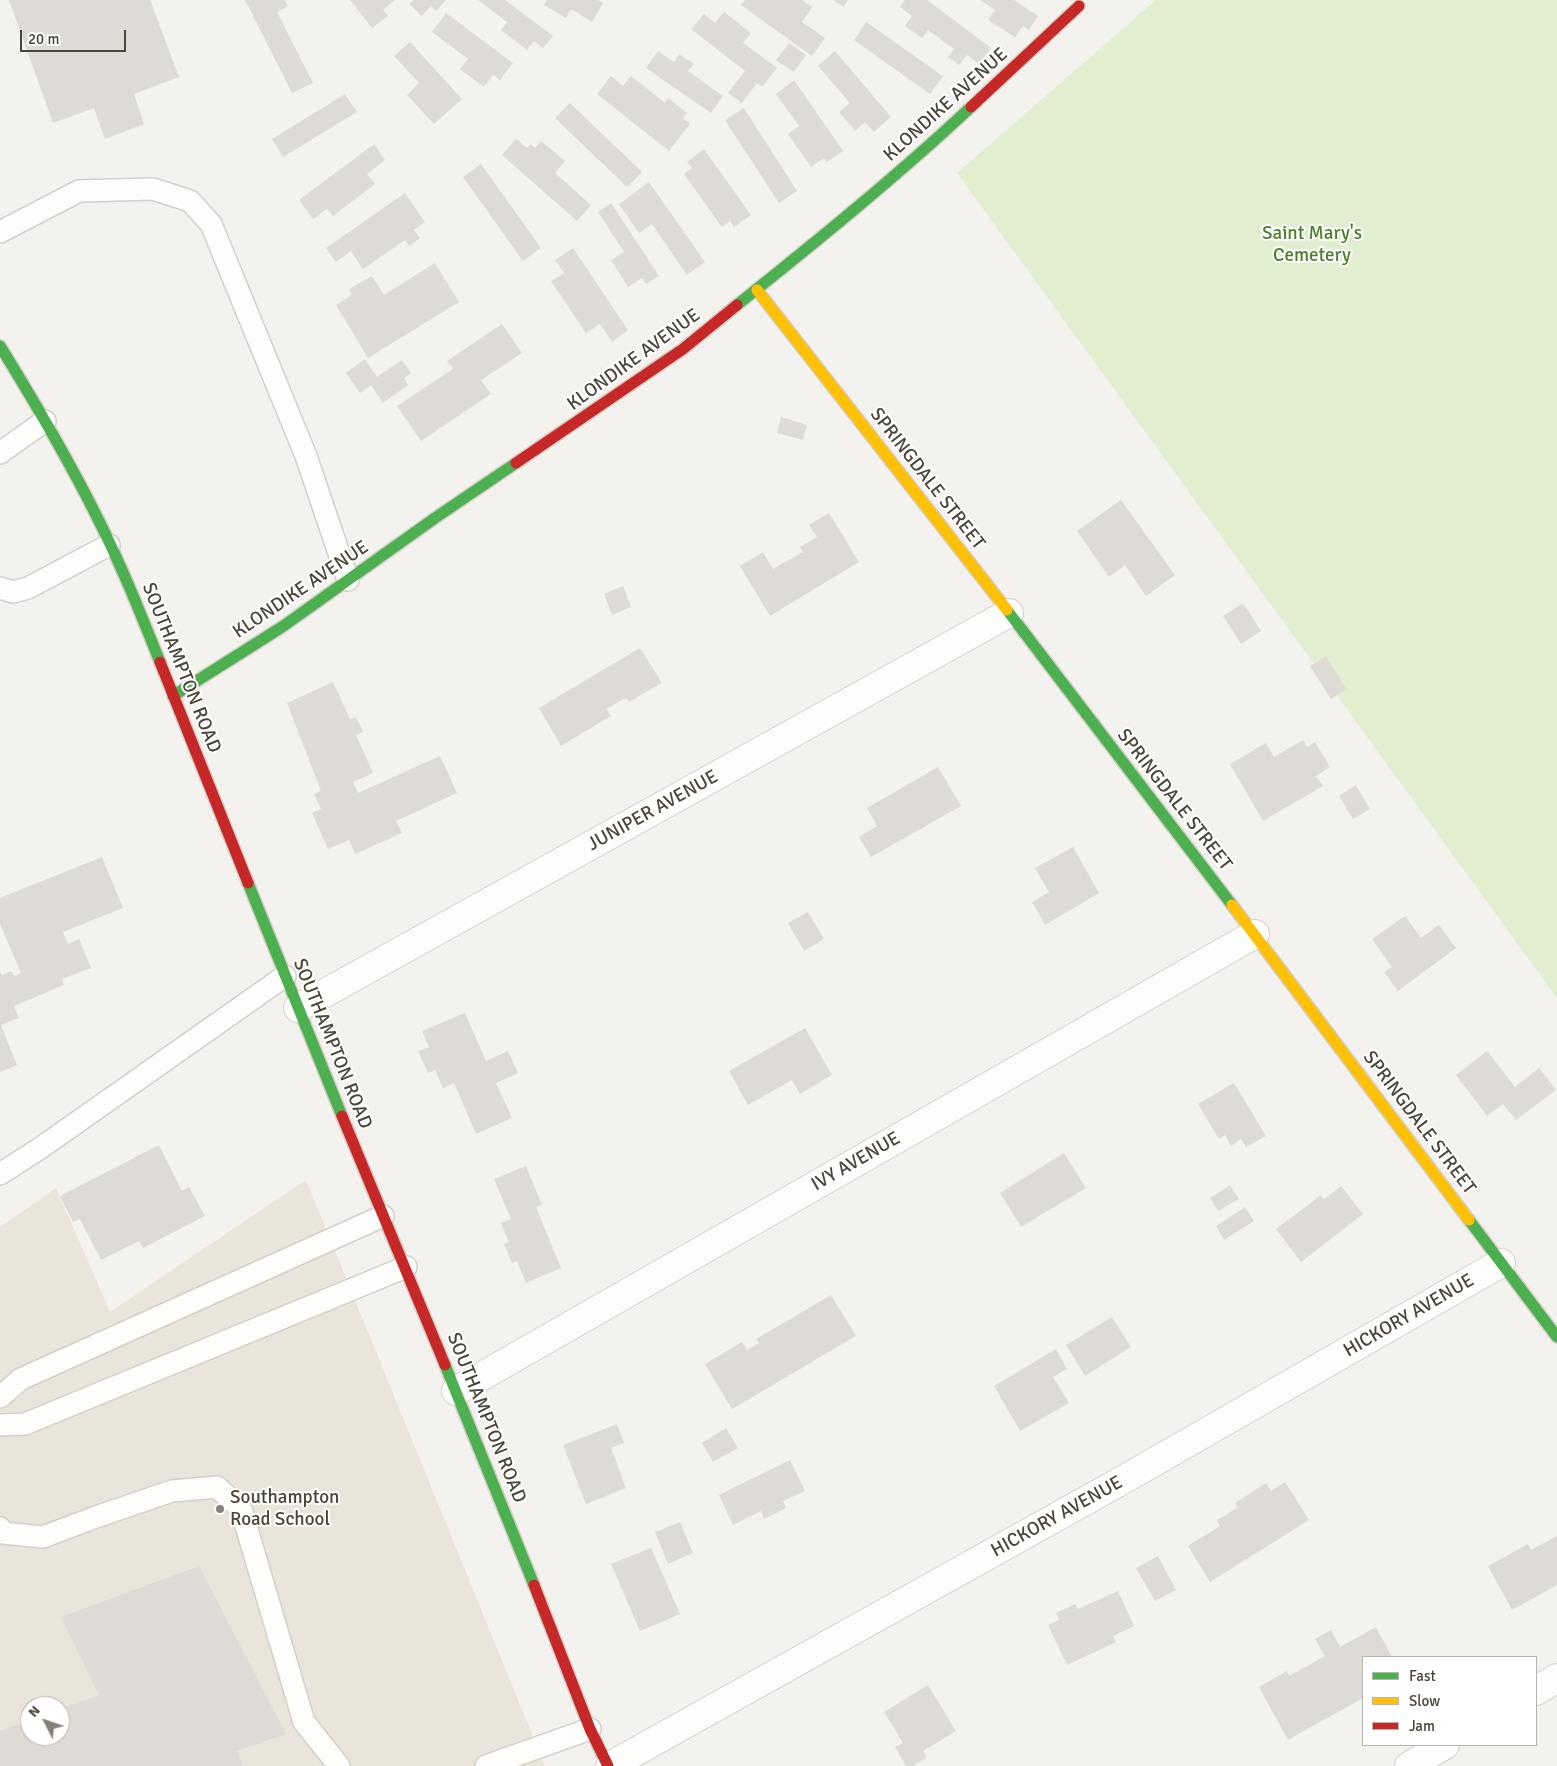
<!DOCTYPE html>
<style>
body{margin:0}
#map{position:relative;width:1557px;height:1766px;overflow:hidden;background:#f4f2ee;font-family:Signika,sans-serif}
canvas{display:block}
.legend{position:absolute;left:1362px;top:1656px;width:175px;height:90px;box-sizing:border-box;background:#fff;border:1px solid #b7b4b0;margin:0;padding:6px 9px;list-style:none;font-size:15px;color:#4b4439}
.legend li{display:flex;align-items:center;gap:10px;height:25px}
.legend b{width:25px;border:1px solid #b7b4b0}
.north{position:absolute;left:20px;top:1696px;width:50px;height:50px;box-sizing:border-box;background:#fff;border:1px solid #b7b4b0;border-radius:50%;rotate:311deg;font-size:14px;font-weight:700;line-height:20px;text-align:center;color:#4b4439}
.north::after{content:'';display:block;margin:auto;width:18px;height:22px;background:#868178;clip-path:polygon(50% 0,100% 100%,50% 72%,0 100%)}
.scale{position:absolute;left:20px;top:30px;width:106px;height:22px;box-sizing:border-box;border:2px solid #4b4439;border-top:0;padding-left:6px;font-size:15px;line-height:18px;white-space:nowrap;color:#4b4439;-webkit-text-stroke:4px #fff;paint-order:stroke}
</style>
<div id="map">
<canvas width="1557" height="1766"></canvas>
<ul class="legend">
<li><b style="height:6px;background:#4caf50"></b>Fast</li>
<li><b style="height:6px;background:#ffc107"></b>Slow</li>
<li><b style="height:6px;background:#c62828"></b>Jam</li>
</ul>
<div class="north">N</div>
<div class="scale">20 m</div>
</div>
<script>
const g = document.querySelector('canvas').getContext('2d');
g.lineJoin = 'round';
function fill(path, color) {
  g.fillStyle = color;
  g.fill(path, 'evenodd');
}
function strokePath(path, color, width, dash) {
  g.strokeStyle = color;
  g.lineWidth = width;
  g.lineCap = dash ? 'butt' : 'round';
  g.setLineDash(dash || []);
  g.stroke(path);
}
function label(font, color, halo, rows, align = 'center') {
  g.font = font + ' Signika,sans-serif';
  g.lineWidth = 4;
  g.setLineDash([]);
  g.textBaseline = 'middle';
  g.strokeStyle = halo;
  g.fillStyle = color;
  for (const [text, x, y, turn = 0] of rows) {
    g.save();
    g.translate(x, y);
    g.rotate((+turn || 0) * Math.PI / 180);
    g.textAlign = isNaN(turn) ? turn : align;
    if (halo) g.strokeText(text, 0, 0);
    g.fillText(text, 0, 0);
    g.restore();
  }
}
fill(new Path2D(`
 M306,1180L545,1766H0V1227L56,1188L110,1312ZM30,1706H60V1736H30Z`), '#eae5da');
fill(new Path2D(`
 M1156,0H1557V998L957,173Z`), '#e1eecf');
fill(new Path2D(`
 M9,0H150L179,77L134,94L144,124L105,139L94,108L53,123Z
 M245,0H285L288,6L277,12L313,83L292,93Z
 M350,0H395L383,10L388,16L372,28Z
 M413,0H446L436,11L431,6L422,16L409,4Z
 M478,0H505L553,36L543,48L534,41L527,50L501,30L507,22Z
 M547,0H598L603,3L592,22L571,9L566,18L544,5Z
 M745,0H802L812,7L802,22L825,38L812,56L741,5Z
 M833,0H848L844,7Z
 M905,0H927L991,48L979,64L967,55L959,65L948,57L954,49L928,30L922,38L905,26L912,16L900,7Z
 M980,0H1014L1038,16L1029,30L1023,26L1015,37L988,20L995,10Z
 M724,12L751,33L743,43L777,68L762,87L757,83L742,103L728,93L745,71L691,29L704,14L715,23Z
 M446,13L513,63L500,80L493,75L484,87L460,69L468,59L432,32Z
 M866,22L943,76L930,94L854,40Z
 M410,42L462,99L434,124L407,95L419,83L394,56Z
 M789,43L806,55L794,72L776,60Z
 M658,51L674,62L679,54L694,64L688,71L723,96L711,113L646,68Z
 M835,51L891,117L874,132L865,122L855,131L839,112L850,103L818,66Z
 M611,76L623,86L631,76L665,103L668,98L687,113L683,118L690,124L669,151L597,94Z
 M794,80L843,151L827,162L824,158L811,167L788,134L799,126L776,94Z
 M345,94L357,112L283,157L272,139Z
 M570,103L642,172L627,187L555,118Z
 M744,108L797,191L779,203L725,120Z
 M516,139L527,148L531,144L535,148L541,141L565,161L555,173L591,205L577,221L502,155Z
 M374,144L385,160L367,174L375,184L333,216L327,209L313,219L299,200Z
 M704,149L751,215L734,227L730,221L722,227L684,174L692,168L687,162Z
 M481,164L541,248L523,261L463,177Z
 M649,182L705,262L687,275L652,224L639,233L619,204Z
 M405,193L425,222L414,230L420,238L409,246L405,240L363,269L351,251L336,262L326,248Z
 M611,203L659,276L646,284L642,278L628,287L611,260L624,252L598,212Z
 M573,248L628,330L612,342L600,324L586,333L551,281L564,273L555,260Z
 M435,263L459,302L368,358L336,305L352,295L349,289L372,276L384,295Z
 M502,324L522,353L481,380L491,394L421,441L397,406L453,369L447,361Z
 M365,359L377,377L402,360L411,373L404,378L408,385L383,403L371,385L360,393L346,373Z
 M781,417L807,425L803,440L777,433Z
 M1121,500L1175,575L1146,596L1125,565L1109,577L1077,531Z
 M829,513L859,562L770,616L740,566L763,552L773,569L803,552L800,547L817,537L809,525Z
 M623,586L631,607L612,615L604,594Z
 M1243,603L1261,631L1241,644L1223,616Z
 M640,648L662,683L629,702L626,698L606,709L611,716L561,746L539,708Z
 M1326,656L1346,689L1331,699L1310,666Z
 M333,682L350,719L356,717L363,732L356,735L373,773L353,782L358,793L440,756L457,793L396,821L402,833L355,854L349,840L328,849L312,813L321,809L314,794L321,791L287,703Z
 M1303,740L1307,747L1315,742L1330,767L1316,776L1323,786L1263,821L1230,764L1266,743L1274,757Z
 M938,767L961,806L871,857L859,837L877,826L867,808Z
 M1356,785L1370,809L1353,819L1339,796Z
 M1073,847L1099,893L1045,925L1032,902L1049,892L1035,868Z
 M102,857L123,908L63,932L68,944L79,939L91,968L62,979L64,985L14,1006L19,1018L1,1025L17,1065L0,1072V971L2,975L11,971L14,976L21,973L0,924V898Z
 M808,912L824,939L804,951L788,923Z
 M1405,916L1421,938L1439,925L1456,948L1398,991L1384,972L1392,967L1372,939Z
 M465,1013L486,1061L508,1051L518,1073L496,1083L512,1118L476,1134L454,1083L443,1088L435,1070L428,1073L418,1051L429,1047L422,1031Z
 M805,1028L832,1075L800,1094L792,1080L748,1105L729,1071Z
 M1487,1051L1515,1087L1539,1068L1556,1090L1516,1120L1503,1104L1487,1116L1456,1075Z
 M1234,1083L1266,1136L1246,1147L1241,1139L1231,1146L1225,1135L1219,1139L1198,1104Z
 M159,1145L182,1191L189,1187L205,1216L143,1248L139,1241L101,1260L80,1219L73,1222L60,1196Z
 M1064,1153L1086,1188L1021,1227L1000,1193Z
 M526,1166L542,1205L536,1207L561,1268L526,1283L517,1261L512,1263L504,1244L509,1242L501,1223L511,1219L494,1179Z
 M1230,1185L1239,1199L1218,1211L1210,1198Z
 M1341,1186L1363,1214L1301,1262L1276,1229L1321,1195L1324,1199Z
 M1245,1207L1254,1221L1224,1240L1216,1226Z
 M831,1295L856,1336L732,1409L705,1364L742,1342L747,1350L759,1343L756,1339Z
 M1112,1317L1131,1347L1085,1376L1066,1345Z
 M1056,1349L1067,1369L1053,1377L1069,1403L1020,1431L994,1386Z
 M617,1424L624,1443L611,1448L626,1488L586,1504L563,1445Z
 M726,1428L738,1448L713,1462L702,1443Z
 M790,1460L805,1491L783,1501L786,1508L764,1519L761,1511L733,1525L719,1495Z
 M1285,1482L1309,1520L1210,1582L1188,1546L1220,1526L1217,1520L1237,1508L1235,1503L1266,1483L1271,1491Z
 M680,1522L693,1553L668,1564L655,1532Z
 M1557,1536V1585L1512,1610L1488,1566L1528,1544L1531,1550Z
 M651,1548L680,1614L640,1631L611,1564Z
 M1158,1556L1176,1590L1155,1601L1136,1568Z
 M199,1566L286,1734L237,1751L243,1766H0V1731L30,1720V1736H60V1709L99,1695L61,1617Z
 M1118,1591L1134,1626L1113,1636L1116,1642L1067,1665L1048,1625L1059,1620L1056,1613L1075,1604L1078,1609Z
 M1376,1627L1392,1657H1363V1698L1288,1740L1259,1687L1287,1671L1289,1676L1325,1656L1315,1639L1331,1630L1340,1647Z
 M928,1685L956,1731L923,1751L927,1757L913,1766H906L895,1747L903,1743L884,1712Z`), '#dedbd6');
const lane = new Path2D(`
 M0,232L79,191L153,189L190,201L211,224L306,456L348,580
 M0,453L45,421
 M0,588L13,592L28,588L109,545
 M0,1174L39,1149L285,976
 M0,1397L21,1379L383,1216
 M0,1425L25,1424L406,1267
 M0,1528L3,1533L43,1537L96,1517L172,1491L217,1487L241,1509L304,1722L339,1766
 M486,1766L590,1729`);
const street = new Path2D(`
 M298,1008L1009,613
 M456,1391L1255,934
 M1536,1691L1557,1678
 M610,1766L1121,1481L1501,1263
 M1409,1766L1445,1745`);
const fast = new Path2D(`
 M737,305C817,241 896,177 971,107
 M0,346C34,401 67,457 96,515C120,562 140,612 160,662
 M1007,610L1232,905
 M173,696L282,627L435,518L516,463
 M248,883L342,1116
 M1469,1220L1557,1337
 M445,1365L534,1585`);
const slow = new Path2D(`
 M757,290L1007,610
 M1232,905L1469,1220`);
const jam = new Path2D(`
 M971,107L1079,6
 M516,463L683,349L737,305
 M160,662L248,883
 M342,1116L445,1365
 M534,1585L590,1729L608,1766`);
strokePath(lane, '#d2d0cb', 24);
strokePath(street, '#d2d0cb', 30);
strokePath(fast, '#d3cfc5', 14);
strokePath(slow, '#d3cfc5', 14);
strokePath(jam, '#d3cfc5', 14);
strokePath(lane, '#fdfdfc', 21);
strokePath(street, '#fdfdfc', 28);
strokePath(fast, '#4caf50', 11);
strokePath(slow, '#ffc107', 11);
strokePath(jam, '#c62828', 11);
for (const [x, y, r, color] of [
 [220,1509,5,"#868178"]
]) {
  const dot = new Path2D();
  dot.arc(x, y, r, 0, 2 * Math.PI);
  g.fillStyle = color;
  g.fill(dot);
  strokePath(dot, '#fff', 2);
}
label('19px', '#4b4439', '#fff', [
 ["KLONDIKE AVENUE",946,105,-42],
 ["KLONDIKE AVENUE",634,360,-36],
 ["SPRINGDALE STREET",927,479,52],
 ["KLONDIKE AVENUE",301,590,-34],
 ["SOUTHAMPTON ROAD",181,668,68],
 ["SPRINGDALE STREET",1174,800,52],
 ["JUNIPER AVENUE",653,811,-29],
 ["SOUTHAMPTON ROAD",332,1044,68],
 ["SPRINGDALE STREET",1419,1123,53],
 ["IVY AVENUE",856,1162,-30],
 ["HICKORY AVENUE",1409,1316,-30],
 ["SOUTHAMPTON ROAD",486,1418,68],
 ["HICKORY AVENUE",1057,1517,-29]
]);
label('19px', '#4a7f2a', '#fff', [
 ["Saint Mary's",1312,234],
 ["Cemetery",1312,256]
]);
label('19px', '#4b4439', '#fff', [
 ["Southampton",230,1498],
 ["Road School",230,1520]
], 'left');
</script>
